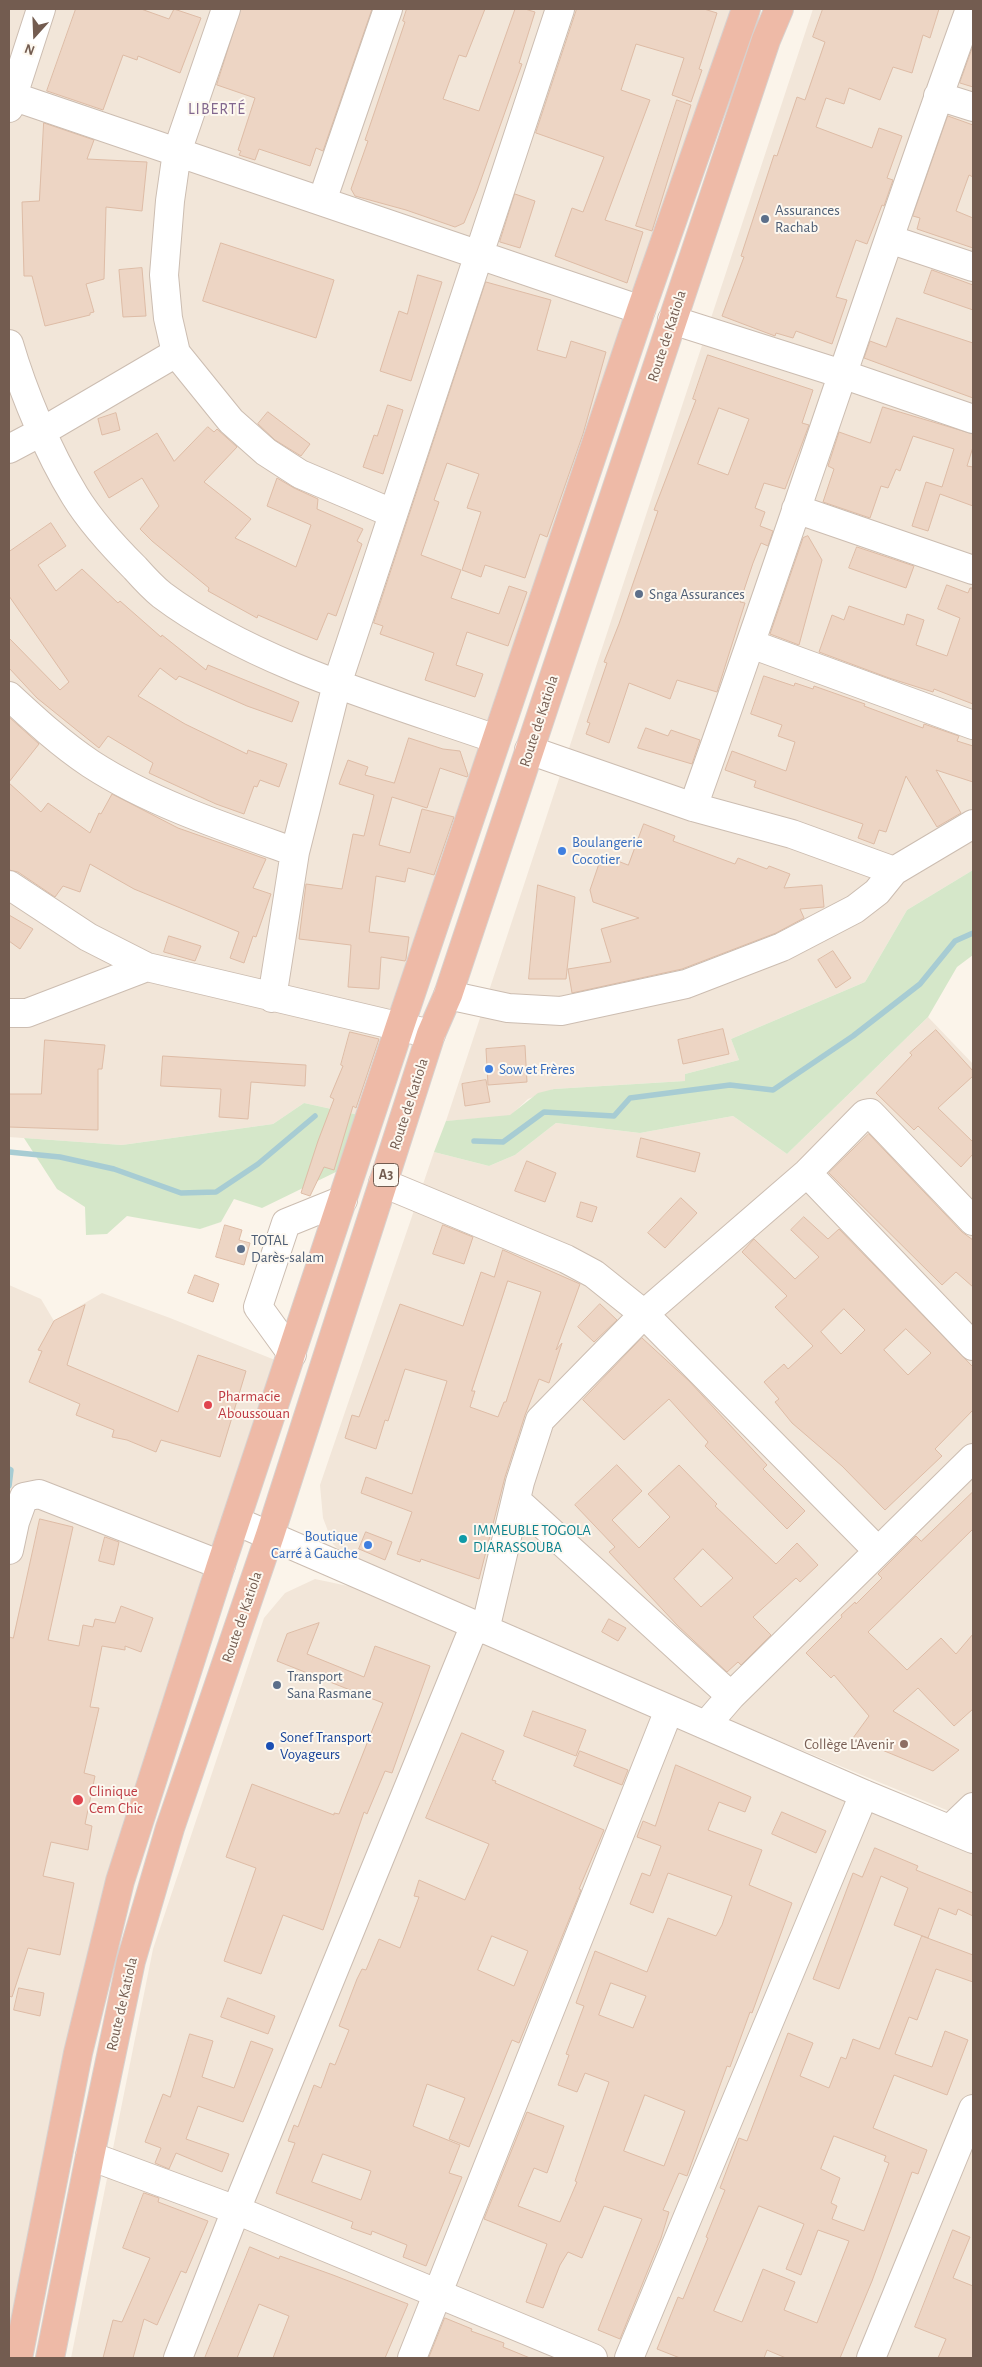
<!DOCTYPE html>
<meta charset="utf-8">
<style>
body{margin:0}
#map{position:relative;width:982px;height:2367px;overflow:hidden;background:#fbf4ea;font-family:"Alegreya Sans",sans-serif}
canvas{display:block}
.frame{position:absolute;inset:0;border:10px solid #735c50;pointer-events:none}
.north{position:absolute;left:10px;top:10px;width:50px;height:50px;-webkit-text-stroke:4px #fdf8f0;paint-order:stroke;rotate:200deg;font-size:14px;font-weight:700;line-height:20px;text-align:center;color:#735c50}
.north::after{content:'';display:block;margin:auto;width:18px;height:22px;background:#735c50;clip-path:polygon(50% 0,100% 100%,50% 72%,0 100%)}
</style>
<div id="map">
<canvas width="982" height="2367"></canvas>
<div class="frame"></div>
<div class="north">N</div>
</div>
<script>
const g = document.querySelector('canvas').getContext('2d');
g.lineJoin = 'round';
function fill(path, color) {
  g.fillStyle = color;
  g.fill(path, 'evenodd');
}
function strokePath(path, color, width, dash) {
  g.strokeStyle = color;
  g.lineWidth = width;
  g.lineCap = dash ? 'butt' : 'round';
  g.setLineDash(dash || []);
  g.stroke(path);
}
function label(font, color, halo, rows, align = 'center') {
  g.font = font + ' "Alegreya Sans",sans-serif';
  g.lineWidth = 4;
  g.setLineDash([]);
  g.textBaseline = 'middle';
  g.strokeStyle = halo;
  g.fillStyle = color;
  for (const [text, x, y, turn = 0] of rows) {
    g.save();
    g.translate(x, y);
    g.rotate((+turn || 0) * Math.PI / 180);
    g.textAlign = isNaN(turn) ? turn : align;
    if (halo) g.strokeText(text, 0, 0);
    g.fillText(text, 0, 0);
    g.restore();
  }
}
fill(new Path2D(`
 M9,9H734L359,1115L304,1103L273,1124L122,1145L9,1137Z
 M813,9H973V870L907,910L865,982L731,1039L739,1060L685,1074V1081L554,1089L528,1099L510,1116L446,1121Z
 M928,1017L973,1064V1821L354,1565L333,1544L323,1518L320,1485L434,1152L489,1166L515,1155L556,1123L640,1133L733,1116L787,1154Z
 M9,1285L41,1299L54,1321L102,1293L170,1318L280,1362L189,1636L90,1947L9,2335Z
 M315,1579L353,1587L973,1844V2358H71L153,1949L264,1618L285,1593Z`), '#f2e6d9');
fill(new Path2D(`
 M973,870V955L957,967L928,1017L787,1154L733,1116L640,1133L556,1123L515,1155L489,1166L434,1152L446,1121L510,1115L538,1093L554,1089L685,1081V1074L739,1060L731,1039L865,982L907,910Z
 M304,1103L359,1115L342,1169L262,1208L234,1199L221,1222L200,1229L127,1216L107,1234L86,1235L85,1207L57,1189L24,1138L122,1145L273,1124Z`), '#d5e7c9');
strokePath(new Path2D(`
 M474,1141L503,1142L544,1112L614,1116L630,1098L730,1085L773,1090L853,1036L920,984L955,941L973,933
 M9,1152L60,1157L114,1169L181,1193L216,1192L258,1164L315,1116
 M9,1469L11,1470L9,1486`), '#a7ccd3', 5.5);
const building = new Path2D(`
 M76,9H141L169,19L174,9L201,18L180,73L138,56L137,60L123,55L103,110L47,91Z
 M241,9H372L323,151L316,148L310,166L259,149L255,160L239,155L241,151L238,150L255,98L217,85Z
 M407,9H485L466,57L459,55L443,99L479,111L515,9H525L535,12L519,63L522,64L477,191L464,223L455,227L406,210L355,196L351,189L368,141L365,140L405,22L403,21Z
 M577,9H704L717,13L699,69L702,70L691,102L672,95L684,58L636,44L621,90L650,100L605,220L643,232L627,283L555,256L572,208L583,212L604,157L536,133Z
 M823,9H939L930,38L923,35L912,73L893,67L880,100L849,88L844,104L826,98L816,127L872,148L879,128L902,136L887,178L893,180L884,206L882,205L867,244L856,240L836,297L847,300L832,344L796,331L793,338L776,333L775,336L722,316L744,257L741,256L774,155L777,156L797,97L805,100L825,42L813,37Z
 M973,46V87L960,83Z
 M677,100L691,105L652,231L636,226Z
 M948,116L973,125V177L969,175L956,211L973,218V248L917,229L920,218L913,216Z
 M44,123L94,140L87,159L147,162L142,211L106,207L104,279L86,284L94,312L90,313V315L45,326L32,276H24L22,202L39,201Z
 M515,194L535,201L520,248L500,242Z
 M221,243L334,280L316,338L203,301Z
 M142,268L146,316L123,317L119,270Z
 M932,270L973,285V310L924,293Z
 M418,275L442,282L411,381L380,371L399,311L407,314Z
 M486,282L551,300L537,350L566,358L571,341L606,352L583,434L547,537L540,534L525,578L485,565L481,577L462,570L481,512L467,508L479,474L447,463L434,500L439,502L421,555L461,570L451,598L499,614L509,586L527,592L508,646L467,632L456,665L483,674L475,697L425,680L434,653L380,634L383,626L374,623Z
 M897,318L973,343V398L864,358L870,341L886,347Z
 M708,355L813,390L802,423L809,425L785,489L764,483L755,508L765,512L760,526L773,531L768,546L761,543L753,563L740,602L745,603L717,692L677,680L670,699L629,683L609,743L586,734L590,723L587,722L607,663L604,662L619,624L658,511L654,510L696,400L693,399ZM719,408L749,419L728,475L698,464Z
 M388,405L403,410L383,474L363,467L374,435L377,436Z
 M883,407L973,434V447L967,466L973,467V506L940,494L928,531L912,526L926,482L942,487L954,449L913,436L900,471L896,469L888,488L881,486L870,518L823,502L834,469L828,466L839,432L870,443Z
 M268,412L310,444L301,456L275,440L258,424Z
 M116,413L120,430L102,435L98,419Z
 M208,427L214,432L217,429L237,447L204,482L251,519L235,538L296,567L311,525L267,506L277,478L294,488L318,499L317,509L363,529L357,541L362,544L336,616L328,613L317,640L258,615L257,618L208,591L209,588L152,541L140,529L159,506L142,478L109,498L94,472L157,433L174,461Z
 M51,523L66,546L38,565L56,591L82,569L118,603L120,601L161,637L162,635L206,670L208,665L299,702L292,722L247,706L179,676L176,680L160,668L138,696L185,724L247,754L248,750L287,764L279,787L260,780L257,787L254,786L244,814L216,804L149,773L153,763L108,736L99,748L37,698L9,668V638L60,690L69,682L9,596V552Z
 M808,536L822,560L799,645L770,634L803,538Z
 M857,547L914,566L906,588L849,568Z
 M947,585L968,593L970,588H973V704L934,689L933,692L889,678L819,652L832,615L844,620L849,606L904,625L907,614L924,620L916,645L947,656L960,618L938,609Z
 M764,676L794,686L795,683L813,689L814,686L865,704L864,706L923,728L924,724L959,736L957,741L973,746V782L936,770L961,813L937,827L906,776L886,832L879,830L874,844L858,838L863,824L754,787L756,781L725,770L732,751L786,771L795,742L778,736L782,725L751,714Z
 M9,717L39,744L9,782Z
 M646,728L668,736L671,730L700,740L692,764L638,748Z
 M409,738L443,749L460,751L468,775L467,777L440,768L427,808L392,797L379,845L410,853L422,809L454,817L434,875L408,868L405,882L376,876L369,932L409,937L406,959L405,961L381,957L379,989L348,987L351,945L299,939L306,884L342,889L353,834L364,836L374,795L339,784L348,760L368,767L365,775L394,783Z
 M9,783L41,812L48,803L90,833L99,813L101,814L112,794L178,828L266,859L253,888L271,894L256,937L253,936L244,963L230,958L239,932L134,889L90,864L80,892L63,886L55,897L18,872L9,870Z
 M644,824L675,836L673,841L735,864L738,858L767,869L769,866L790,874L784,888L822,885L824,907L800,909L804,918L776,933L682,969L572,993L568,969L611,962L601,929L639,918L593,902L590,890L602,855L628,865Z
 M538,885L575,897L566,979H529Z
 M9,915L33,929L20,949L9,941Z
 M169,936L201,946L195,961L164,952Z
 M833,951L851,978L836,988L818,960Z
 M723,1029L729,1054L683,1064L678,1040Z
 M936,1030L973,1071V1076L938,1108L973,1142V1154L961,1167L918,1126L914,1130L876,1093L912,1055L910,1053Z
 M350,1032L379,1039L356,1108L353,1106L334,1170L324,1167L310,1196L301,1193L318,1141L334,1099L330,1097L343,1066L341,1065Z
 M45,1040L105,1045L102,1069H98V1130L9,1127V1094H41Z
 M525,1046L527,1082L488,1085L486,1049Z
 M163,1056L306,1065L305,1086L251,1082L248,1119L219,1117L221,1089L161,1086Z
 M486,1080L490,1102L465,1106L462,1084Z
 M869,1134L962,1232L973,1240V1287L956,1272L942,1285L829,1173Z
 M641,1138L700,1153L695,1172L637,1157Z
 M527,1161L556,1173L545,1202L515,1191Z
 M681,1198L697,1213L665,1248L648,1233Z
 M581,1202L597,1207L592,1222L577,1217Z
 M804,1217L828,1239L839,1229L973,1367V1410L935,1449L942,1456L885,1510L842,1466L792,1423L775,1402L779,1399L764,1382L784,1364L788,1369L813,1346L775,1307L787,1296L742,1252L754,1239L795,1279L819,1257L791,1230ZM844,1309L865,1330L841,1354L821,1332ZM906,1329L931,1353L908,1375L884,1350Z
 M225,1225L242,1230L239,1240L250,1243L244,1265L216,1257Z
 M443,1225L473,1237L464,1264L433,1254Z
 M503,1250L580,1284L556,1350L562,1343L549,1383L539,1379L525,1415L505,1477L479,1579L421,1559L420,1562L397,1554L412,1512L361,1493L366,1477L412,1494L447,1381L405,1369L388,1421L385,1420L376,1449L345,1438L352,1415L359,1417L400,1304L463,1326L481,1272L494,1277ZM508,1281L541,1292L506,1402H504L498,1417L470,1407L475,1391H472Z
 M195,1275L219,1284L213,1302L188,1293Z
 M600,1304L617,1320L594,1342L578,1327Z
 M85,1305L67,1365L178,1412L198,1355L246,1371L220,1457L161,1440L156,1452L127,1440L112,1437L114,1430L76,1415L80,1404L29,1382L42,1351L38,1350L54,1321Z
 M642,1338L689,1381L767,1465L763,1469L805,1511L787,1529L705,1446L708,1442L669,1399L624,1440L583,1400Z
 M617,1465L642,1491L612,1520L639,1548L670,1517L648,1494L679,1465L717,1504L715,1506L776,1564L797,1543L818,1565L800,1582L796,1578L753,1617L771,1635L741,1665L738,1662L727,1672L677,1625L609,1552L615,1547L575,1505ZM703,1549L733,1578L701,1607L674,1579Z
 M973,1492V1529L868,1632L907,1670L941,1638L956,1654L973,1634V1709L954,1726L918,1688L893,1711L959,1750L933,1771L853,1738L869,1716L834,1675L831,1678L806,1653L842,1617L841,1615L855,1602L856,1604L882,1578L878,1574L916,1536L921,1541Z
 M40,1519L73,1527L48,1640L79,1646L83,1625L93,1627L95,1619L115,1623L121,1606L153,1618L141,1652L125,1646V1650L102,1646L90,1707L99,1708L84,1773L95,1776L85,1824L92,1826L88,1850L51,1842L43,1876L74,1883L60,1955L28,1948L12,1997L9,1996V1637L13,1638Z
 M366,1532L392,1542L385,1560L359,1549Z
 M105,1537L119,1542L114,1565L99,1561Z
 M609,1619L626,1628L618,1641L602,1632Z
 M319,1623L307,1654L364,1677L375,1646L430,1666L392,1773L385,1771L367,1814L364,1812L323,1930L283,1915L261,1974L224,1961L256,1868L226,1857L252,1784L334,1815V1813L339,1814L383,1703L277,1661L287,1634Z
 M533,1711L586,1730L576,1756L524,1736Z
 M462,1733L504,1751L492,1780L496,1781L495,1783L604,1830L579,1889L581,1890L519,2043L512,2040L469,2147L449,2139L465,2098L427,2084L413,2126L460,2145L449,2173L462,2177L426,2266L403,2257L407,2245L372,2231L371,2235L351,2228L353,2222L276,2193L295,2143L288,2141L294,2125L298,2127L314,2085L321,2088L330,2063L335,2065L349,2030L339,2026L357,1979L362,1969L366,1970L379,1939L400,1948L419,1897L414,1896L419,1880L465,1900L489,1844L426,1818ZM492,1936L528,1951L514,1986L478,1970ZM323,2154L371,2171L361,2200L312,2182Z
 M580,1751L628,1770L622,1785L574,1766Z
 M676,1765L751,1797L745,1812L719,1802L708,1830L762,1850L749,1885L792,1903L752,2013L750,2012L730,2067L727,2066L687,2176L679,2173L663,2210L669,2212L661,2238L620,2339L598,2330L642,2219L604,2206L582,2258L568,2252L560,2265L543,2308L526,2302L547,2244L484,2219L527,2112L564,2126L547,2173L534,2168L518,2206L560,2222L577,2182L575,2181L609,2082L585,2073L577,2092L558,2085L569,2055L566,2054L584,2006L576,2003L595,1951L647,1972L668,1918L716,1936L722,1925L732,1896L668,1873L653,1913L630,1904L642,1873L650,1876L661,1846L637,1837L643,1821L655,1826ZM611,1983L646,1996L633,2028L599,2015ZM645,2095L685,2111L664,2166L624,2151Z
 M782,1812L826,1831L816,1853L772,1834Z
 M875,1848L918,1866L916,1870L973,1893V1916L958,1909L956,1915L939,1908L928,1938L894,1925L908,1888L881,1876L839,1989L813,1979L853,1873L862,1877Z
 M922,1936L973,1955V1982L936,1969L917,2020L909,2017L895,2054L932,2067L945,2031L968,2040L947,2095L894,2075L873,2128L927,2150L918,2174L912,2172L872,2281L840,2358H786L767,2350L764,2358H680L657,2349L678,2297L683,2299L708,2238L706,2237L725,2190L720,2188L739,2138L747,2141L788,2033L813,2043L800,2076L829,2088L841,2057L846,2059L853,2039L879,2049ZM834,2136L886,2156L884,2161L889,2163L864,2231L832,2219L837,2206L831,2203L840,2178L821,2169ZM759,2206L804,2224L786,2269L801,2275L818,2230L849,2241L817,2323L784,2310L795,2282L763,2269L742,2322L714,2311Z
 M19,1988L44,1993L40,2016L14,2010Z
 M228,1998L275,2016L268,2034L221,2017Z
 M190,2034L213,2041L202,2077L234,2088L251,2041L273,2049L243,2122L198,2106L186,2139L229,2154L222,2172L176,2153L169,2169L155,2163L161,2148L145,2142L163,2094L170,2097Z
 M144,2193L159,2198L158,2202L208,2221L186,2273L181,2271L157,2325L144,2319L133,2358H103L113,2320L122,2322L150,2258L123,2248Z
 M953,2230L970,2237L953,2278L973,2286V2358H938L946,2339L915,2327Z
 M250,2247L279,2259L280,2256L333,2275L408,2304L385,2358H273L289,2316L259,2304L237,2358H205Z
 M445,2318L472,2329L471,2331L504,2343L503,2347L530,2358H429Z`);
fill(building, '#edd5c4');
strokePath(building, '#debca6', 1);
const minor = new Path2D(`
 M226,9L177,152L170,201L164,275L168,318L176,353L231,421L266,452L300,474L392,513
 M9,95L641,310
 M938,96L973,107
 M9,108L41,9
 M322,201L388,9
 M889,239L973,267
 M672,320L842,374L973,419
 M9,344C23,392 48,452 75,496C91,522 113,546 135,568C143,577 152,587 162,595C254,664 387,701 496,739
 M9,449L43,431L176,353
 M796,509L973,570
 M751,644L973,725
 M9,696C35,720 61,744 91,764C151,803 227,828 295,852
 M529,750L693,807L792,834L894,871
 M693,807C788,542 874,273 970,9
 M9,885L88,937L147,967L431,1034
 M448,995L508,1008L561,1011L686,984L782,947L855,909L877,892L894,871L973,824
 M272,998L295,852L337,684L560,9
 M9,1013H27L147,967
 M807,1173L973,1346
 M383,1183L566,1259L594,1274L644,1314L878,1551
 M292,1354L258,1307L286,1223L343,1200
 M516,1500L731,1696
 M236,1521L864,1794L973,1839
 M9,1550L15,1522L24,1497L39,1494L221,1565
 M485,1630L520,1482L540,1420L644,1314L807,1173L865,1114L870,1113L874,1117L973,1221
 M706,1725L731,1696L973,1458
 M950,1829L973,1807
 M90,2156L236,2210L593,2358
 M178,2358L236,2210L474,1627
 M412,2358L669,1710
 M629,2358L864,1794
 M871,2358L973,2109`);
const highway = new Path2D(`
 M18,2358L78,2053L120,1881L221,1565L400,1026L641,310L746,9
 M50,2358L90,2156L131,1961L170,1828L270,1535L431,1034L448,995L766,40L779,9`);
strokePath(minor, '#ccbdb1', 30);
strokePath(highway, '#d8d1ce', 30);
strokePath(minor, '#fff', 28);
strokePath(highway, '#eebaa7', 28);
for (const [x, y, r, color] of [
 [765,219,5,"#5c6f8a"],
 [639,594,5,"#5c6f8a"],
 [562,851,5,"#3f7fe0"],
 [489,1069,5,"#3f7fe0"],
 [241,1249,5,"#5c6f8a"],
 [208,1405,5,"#e0444e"],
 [463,1539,5,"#0f9aa8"],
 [368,1545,5,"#3f7fe0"],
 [277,1685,5,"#5c6f8a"],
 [904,1744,5,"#8d6e63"],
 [270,1746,5,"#1a4fb4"],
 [78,1800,6,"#e0444e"]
]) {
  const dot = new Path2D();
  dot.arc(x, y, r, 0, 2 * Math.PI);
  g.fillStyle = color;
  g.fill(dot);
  strokePath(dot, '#fdf8f0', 2);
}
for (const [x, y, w] of [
 [386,1175,25]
]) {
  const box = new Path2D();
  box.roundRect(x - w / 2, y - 11.5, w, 23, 4);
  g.fillStyle = '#fdf8f0';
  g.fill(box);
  strokePath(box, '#735c50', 1);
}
label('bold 14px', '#735c50', null, [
 ["A3",386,1175]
]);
label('15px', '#4e5e75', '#fdf8f0', [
 ["Assurances",775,210],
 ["Rachab",775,227],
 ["Snga Assurances",649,594],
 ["TOTAL",251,1240],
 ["Darès-salam",251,1257],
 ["Transport",287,1676],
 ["Sana Rasmane",287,1693]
], 'left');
label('15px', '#735c50', '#fdf8f0', [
 ["Route de Katiola",667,336,-72],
 ["Route de Katiola",539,721,-72],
 ["Route de Katiola",409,1104,-72],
 ["Route de Katiola",242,1617,-71],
 ["Route de Katiola",122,2004,-77]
]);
label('15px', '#366cbe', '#fdf8f0', [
 ["Boulangerie",572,842],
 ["Cocotier",572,859],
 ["Sow et Frères",499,1069],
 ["Boutique",358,1536,"right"],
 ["Carré à Gauche",358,1553,"right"]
], 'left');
label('15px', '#be3a42', '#fdf8f0', [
 ["Pharmacie",218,1396],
 ["Aboussouan",218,1413],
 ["Clinique",89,1791],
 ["Cem Chic",89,1808]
], 'left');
label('15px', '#0d838f', '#fdf8f0', [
 ["IMMEUBLE TOGOLA",473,1530],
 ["DIARASSOUBA",473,1547]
], 'left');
label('15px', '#164399', '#fdf8f0', [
 ["Sonef Transport",280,1737],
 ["Voyageurs",280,1754]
], 'left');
label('15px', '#785e54', '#fdf8f0', [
 ["Collège L'Avenir",894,1744]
], 'right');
g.letterSpacing = '1px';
label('16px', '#82678e', '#fdf8f0', [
 ["LIBERTÉ",217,109]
]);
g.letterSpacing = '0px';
</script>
